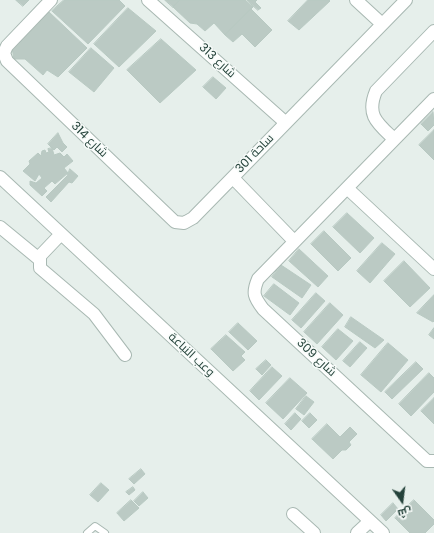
<!DOCTYPE html>
<meta charset="utf-8">
<style>
body{margin:0}
#map{position:relative;width:434px;height:533px;overflow:hidden;background:#e6efeb;font-family:Poppins,Cairo,sans-serif}
canvas{display:block}
.north{position:absolute;left:382px;top:481px;width:40px;height:40px;-webkit-text-stroke:3px #f7fbf9;paint-order:stroke;rotate:166deg;font-size:11px;font-weight:700;line-height:16px;text-align:center;color:#24423a}
.north::after{content:'';display:block;margin:auto;width:14px;height:18px;background:#24423a;clip-path:polygon(50% 0,100% 100%,50% 72%,0 100%)}
</style>
<div id="map">
<canvas width="434" height="533"></canvas>
<div class="north">ش</div>
</div>
<script>
const g = document.querySelector('canvas').getContext('2d');
g.lineJoin = 'round';
function fill(path, color) {
  g.fillStyle = color;
  g.fill(path, 'evenodd');
}
function strokePath(path, color, width, dash) {
  g.strokeStyle = color;
  g.lineWidth = width;
  g.lineCap = dash ? 'butt' : 'round';
  g.setLineDash(dash || []);
  g.stroke(path);
}
function label(font, color, halo, rows, align = 'center') {
  g.font = font + ' Poppins,Cairo,sans-serif';
  g.lineWidth = 3;
  g.setLineDash([]);
  g.textBaseline = 'middle';
  g.strokeStyle = halo;
  g.fillStyle = color;
  for (const [text, x, y, turn = 0] of rows) {
    g.save();
    g.translate(x, y);
    g.rotate((+turn || 0) * Math.PI / 180);
    g.textAlign = isNaN(turn) ? turn : align;
    if (halo) g.strokeText(text, 0, 0);
    g.fillText(text, 0, 0);
    g.restore();
  }
}
const building = new Path2D(`
 M16,0H29L23,6Z
 M64,0H119L125,6L88,44L52,11Z
 M165,0H180L173,7Z
 M180,0H245L253,7L225,35L214,23L205,31L197,24L190,23L173,7Z
 M247,0H257L255,2L261,8L258,10Z
 M308,0H329L330,1L299,30L288,21Z
 M128,8L156,31L119,67L94,44Z
 M251,9L272,30L255,47L242,34L233,42L225,35Z
 M48,11L87,48L58,77L47,70L43,75L25,59H14L11,42Z
 M161,39L196,70L160,103L127,70Z
 M91,48L114,68L94,92L69,72Z
 M213,77L226,88L216,99L203,87Z
 M433,112L434,125L428,131L421,124Z
 M434,130V160L419,145Z
 M58,133L63,143L67,147L62,152L57,147L54,150L48,144Z
 M52,148L54,155L60,153L64,157L67,154L73,161L64,168L68,173L55,184L52,181L44,188L47,191L42,196L30,185V181L36,183L42,178L39,174L35,181L23,171L30,164L29,161L38,153L41,156L42,151L45,150L46,153L49,152L48,149Z
 M70,169L78,176L72,183L69,182L51,202L46,197L67,176Z
 M347,213L374,238L360,253L333,227Z
 M324,231L351,258L338,271L311,244Z
 M382,243L395,254L370,283L357,271Z
 M299,249L328,276L318,287L289,261Z
 M404,261L430,288L410,307L384,281Z
 M281,265L311,285L302,298L272,277Z
 M274,284L299,303L290,315L264,296Z
 M316,293L325,301L301,328L292,320Z
 M434,295V321L433,322L417,313Z
 M330,303L343,315L317,344L304,332Z
 M351,317L384,340L375,348L345,327Z
 M238,323L257,341L248,350L229,332Z
 M434,328V339L429,335Z
 M338,329L353,341L336,360L322,347Z
 M226,335L245,352L241,356L245,360L233,371L211,349Z
 M360,342L367,348L350,367L343,361Z
 M388,343L408,360L381,392L361,375Z
 M266,360L271,365L262,375L256,369Z
 M416,362L423,369L392,399L385,392Z
 M272,367L282,376L259,400L250,391Z
 M429,373L434,378V392L411,416L399,404Z
 M290,378L307,393L283,419L266,403Z
 M306,396L314,402L304,415L296,409Z
 M434,398V424L421,411Z
 M295,413L301,419L291,430L285,424Z
 M310,413L317,420L309,428L302,421Z
 M327,424L340,437L350,427L357,434L349,442L351,445L346,450H342L333,459L312,439Z
 M141,469L145,474L134,484L129,479Z
 M101,483L109,490L98,502L90,495Z
 M133,487L135,490L129,495L126,492Z
 M143,492L148,498L139,506L134,501Z
 M131,500L139,508L124,521L117,513Z
 M414,500L434,520V524L425,533H410L395,518Z
 M393,503L398,509L386,521L381,515Z`);
fill(building, '#bbcac4');
strokePath(building, '#b8c9c2', 1);
const service = new Path2D(`
 M87,533L95,526L105,533`);
const minor = new Path2D(`
 M51,0L7,46L4,53L7,61L175,222L184,223L193,218L406,0
 M148,0L286,123
 M356,0L382,24
 M434,99L258,279C252,293 254,297 263,309L427,461H434
 M393,138C377,123 366,115 376,91L434,31
 M0,177L383,533
 M233,178L294,241
 M347,188L434,269
 M0,227L39,259
 M61,234L40,256V268L94,314L125,355
 M293,514L314,533
 M357,533L370,521`);
strokePath(service, '#a8b8b2', 8);
strokePath(minor, '#a8b8b2', 14);
strokePath(service, '#fff', 6);
strokePath(minor, '#fff', 12);
label('12px', '#24423a', '#f7fbf9', [
 ["شارع 313",217,61,42],
 ["شارع 314",89,140,44],
 ["ساحة 301",255,154,-46],
 ["وعب النباعة",191,355,43],
 ["شارع 309",316,358,43]
]);
</script>
